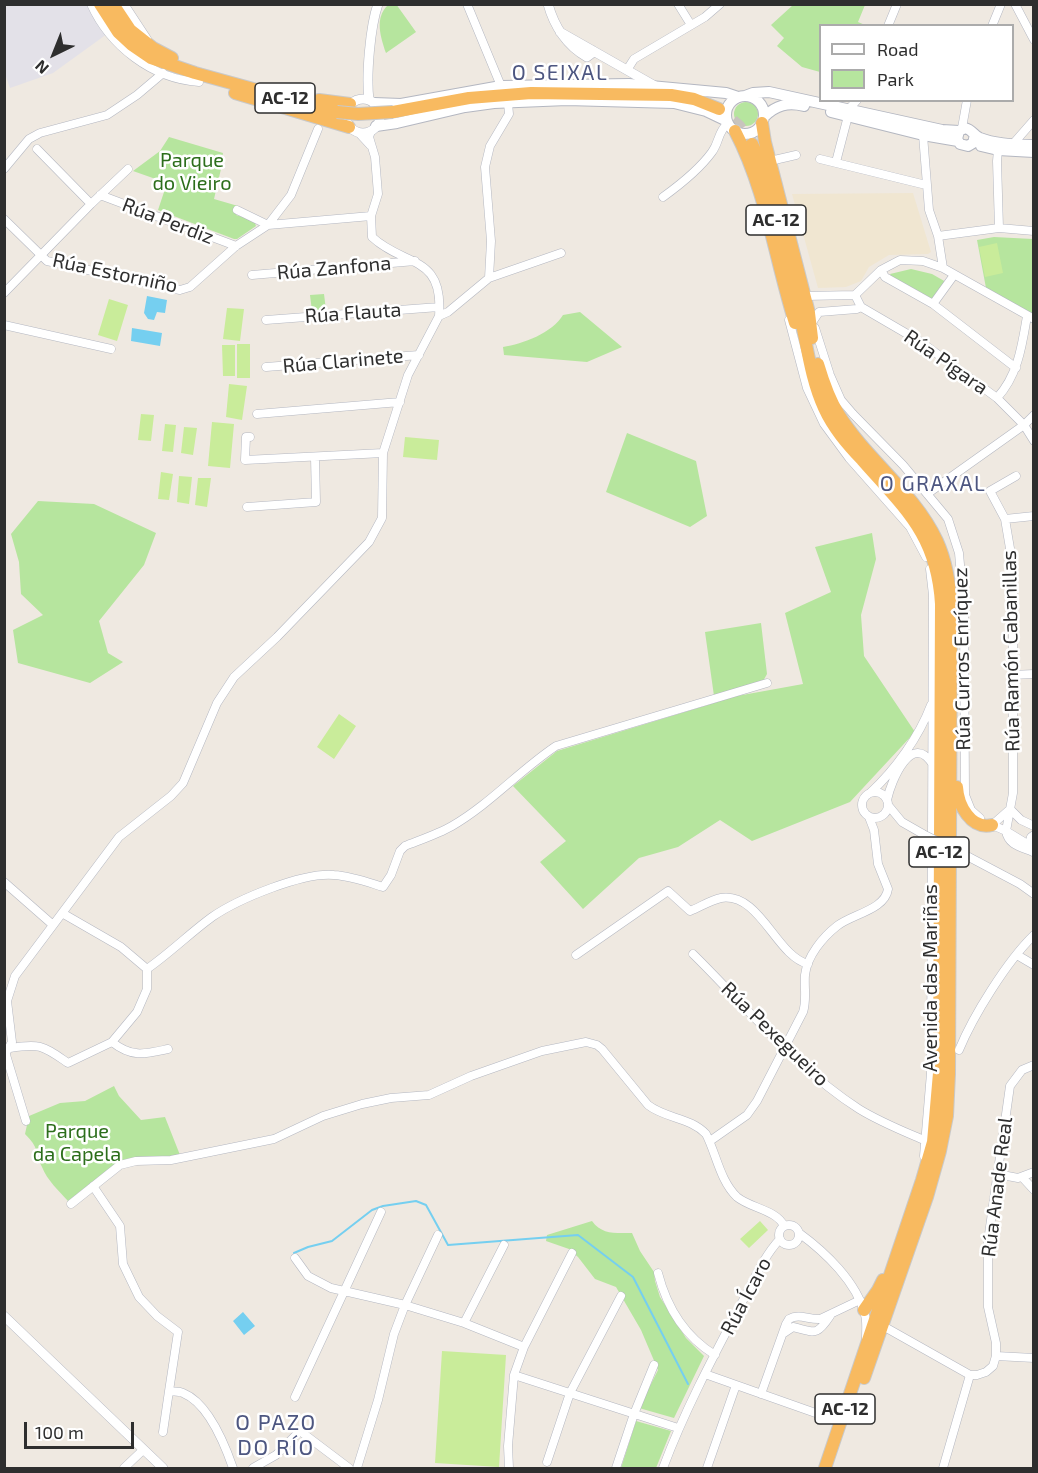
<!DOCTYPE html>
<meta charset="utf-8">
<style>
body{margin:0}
#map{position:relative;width:1038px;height:1473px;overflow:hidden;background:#efe9e1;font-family:"Exo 2",sans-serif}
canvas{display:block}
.frame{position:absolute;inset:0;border:6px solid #2e2e2e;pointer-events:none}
.legend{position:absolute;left:819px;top:24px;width:195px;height:78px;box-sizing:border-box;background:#fff;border:2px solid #ababab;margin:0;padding:8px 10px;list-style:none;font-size:18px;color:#2e2e2e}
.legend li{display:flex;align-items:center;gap:12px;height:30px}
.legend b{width:30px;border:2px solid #ababab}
.north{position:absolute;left:24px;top:24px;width:60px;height:60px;-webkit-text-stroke:4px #fff;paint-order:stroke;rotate:223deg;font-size:16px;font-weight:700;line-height:24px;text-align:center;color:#2e2e2e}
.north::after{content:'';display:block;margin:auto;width:21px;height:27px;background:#2e2e2e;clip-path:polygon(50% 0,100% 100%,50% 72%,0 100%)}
.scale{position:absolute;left:24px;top:1422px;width:110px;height:27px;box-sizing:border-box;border:3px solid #2e2e2e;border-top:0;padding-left:8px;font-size:18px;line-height:21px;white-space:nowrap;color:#2e2e2e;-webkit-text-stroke:4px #fff;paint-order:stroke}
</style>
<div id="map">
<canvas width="1038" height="1473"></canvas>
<div class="frame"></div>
<ul class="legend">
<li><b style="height:8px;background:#fff"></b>Road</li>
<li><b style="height:16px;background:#b6e59e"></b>Park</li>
</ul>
<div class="north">N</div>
<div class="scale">100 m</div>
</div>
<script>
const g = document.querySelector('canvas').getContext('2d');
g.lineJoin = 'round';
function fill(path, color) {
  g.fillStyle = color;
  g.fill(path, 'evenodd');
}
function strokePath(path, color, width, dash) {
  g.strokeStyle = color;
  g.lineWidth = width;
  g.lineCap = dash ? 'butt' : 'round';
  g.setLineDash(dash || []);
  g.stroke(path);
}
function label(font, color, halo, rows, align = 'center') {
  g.font = font + ' "Exo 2",sans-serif';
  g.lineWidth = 5;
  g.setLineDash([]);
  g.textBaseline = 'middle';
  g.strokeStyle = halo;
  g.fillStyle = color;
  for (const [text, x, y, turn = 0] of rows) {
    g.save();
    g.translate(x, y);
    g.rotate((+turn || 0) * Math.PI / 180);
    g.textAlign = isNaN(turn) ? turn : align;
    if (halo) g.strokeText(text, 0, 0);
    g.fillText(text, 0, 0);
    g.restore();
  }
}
fill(new Path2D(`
 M7,5H89L107,34L53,73L10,88L5,74L4,13Z`), '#e3e1e8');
fill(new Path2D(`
 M913,193L931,252L928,254L889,255L869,267L861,281L846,287L818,288L792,194Z`), '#f0e6d1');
fill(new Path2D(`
 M396,4L416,32L386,53C381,38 374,18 388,5Z
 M793,5H865L858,22L865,25L820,26V72L802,67L777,46L784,38L771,25Z
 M734 114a12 12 0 1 1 24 0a12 12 0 1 1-24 0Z
 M169,137L223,153L220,168L221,169L214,199L238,206L236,215L254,220L256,226L237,239H234L158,210L167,183L133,171L160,151Z
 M994,237L1033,239V314L986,288L977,240Z
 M911,269L932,274L946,282L932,299L891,276L890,274Z
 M324,294L326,310L312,311L310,295Z
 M580,312L622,347L587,362L504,355L503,347C523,344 552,333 563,315Z
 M627,433L696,461L707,516L690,527L606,492Z
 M38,501L94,504L156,533L144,565L99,621L108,653L123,662L90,683L18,663L13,630L43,615L21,594L19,562L11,534Z
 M872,533L876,559L861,615L864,656L915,732L850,802L752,841L720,820L678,847L639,858L583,909L540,862L566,841L513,786L557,751L737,696L803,684L785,613L831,592L815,547Z
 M761,623L767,674L762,683L714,696L705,632Z
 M114,1086L119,1096L141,1120L165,1117L180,1155L117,1163L68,1201C59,1191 47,1180 42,1167C34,1150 40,1149 25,1134L29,1116L60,1103L85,1101Z
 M592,1221C602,1235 616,1233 632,1233L640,1251L654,1272L655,1281L660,1297L686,1338L704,1356L674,1418L639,1408L658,1370L641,1330L616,1287L595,1279L578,1257L569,1249L546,1241L547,1235Z
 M636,1421L671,1431L656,1468H621Z`), '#b6e59e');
fill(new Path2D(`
 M997,243L1003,273L985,277L979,247Z
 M109,299L128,305L117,341L98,335Z
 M227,308L244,309L240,341L223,339Z
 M237,344H250V378H237Z
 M222,345H235V376H223Z
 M229,384L247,386L242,420L226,417Z
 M141,414L154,415L151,441L138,440Z
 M212,422L234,424L230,468L208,466Z
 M165,424L176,425L173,452L162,451Z
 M184,427L197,428L193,455L181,453Z
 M405,437L439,440L437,460L403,457Z
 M161,472L173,474L169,500L158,499Z
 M179,476L192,477L189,504L177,502Z
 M198,478H211L207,507L195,505Z
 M339,714L356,726L334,759L317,747Z
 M760,1221L768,1230L749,1248L740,1239Z
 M442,1351L506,1355L499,1467L435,1463Z`), '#c9ec9a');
fill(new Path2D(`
 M147,296L167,300L165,313L157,312L154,320L148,319L144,313Z
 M132,328L162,333L160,346L131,341Z
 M243,1312L255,1326L244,1335L233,1321Z`), '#75cff0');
strokePath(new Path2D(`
 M294,1253L308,1247L332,1241L372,1210L383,1206L416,1201L426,1205L448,1245L578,1235L633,1277L688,1384`), '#75cff0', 2);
strokePath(new Path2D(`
 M719,109L739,126L752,144`), '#c8c4bd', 12, [12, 6]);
const minor = new Path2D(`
 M91,4C110,46 152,79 199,82
 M124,4L147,39
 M467,4L501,86
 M678,4L691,25
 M1015,4L1034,40
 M888,26L897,4
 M992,26L1001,4
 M627,70L634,59L705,17L720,4
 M849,109L857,100
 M962,128L967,100
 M359,133L370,145
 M923,135L929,210L938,236L943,268
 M1013,144L1034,120
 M37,149L91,204
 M998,150L997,161L999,228
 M820,159L926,185
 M770,161L796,155
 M836,162L848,116
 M4,169L29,139L40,133L107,115L137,95L163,73
 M100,195L236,246
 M663,197C681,184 699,170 712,152C720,141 717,133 728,123
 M237,210L268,225L371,216
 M4,219L47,261L180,290L190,287L236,246L268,225L291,195L318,129
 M938,236L999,228L1034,231
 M881,270L885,277L933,304L1016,368
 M252,275L415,261
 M489,278L491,241L485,167L490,146L509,114L508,103
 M4,293L91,204L128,169
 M855,295L861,307L921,342L997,398L1024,425L1034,441
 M805,296L855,295L881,270L900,260L923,261L943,268L1034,319
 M933,304L954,275
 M439,316L448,312L489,278L561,253
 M266,320L439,307
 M789,320L807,388L824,424L849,458L910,527L926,557
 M813,321L819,312L857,309L861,307
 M4,325L111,349
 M815,328L830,375L841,400L853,414L903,465L948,519L959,553L964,611L965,795L971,810L980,818
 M266,367L419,355
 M997,398C1018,375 1022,346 1027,316
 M257,414L400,402
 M250,437H246L245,460L383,453
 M1016,476L990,491L1005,519L1013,566V793L1006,831C1008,845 1021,847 1033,852
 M927,494L1024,425L1034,415
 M247,507L316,502L315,457
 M1005,519L1034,516
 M1012,675L1034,674
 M862 805a13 13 0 1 1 26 0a13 13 0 1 1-26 0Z
 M870,793C895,770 919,737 931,705
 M887,800C891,781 912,730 933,765
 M888,805L902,822L923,834
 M1010,809L1021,820L1034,826
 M990,824L1006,831L1034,848
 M992,825L1009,810
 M1029,845L1031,837L1034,835
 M967,856L1020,884L1034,894
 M4,882L53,925
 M693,954C747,1007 795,1068 859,1109C880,1122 903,1131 926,1141
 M576,955L668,891L690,911C700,907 711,900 721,898C760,892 776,956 808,964
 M1017,955L1034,965
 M147,969C170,953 190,933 212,917C238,899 303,872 334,875C351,876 367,882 383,887L391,875L400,851L405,846C420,840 438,834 452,826C490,804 520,770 556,746L767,683
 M112,1042C132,1058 145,1054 168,1049
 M10,1048C41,1043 43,1046 68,1063L112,1042L137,1012L147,989V969L121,947L62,913
 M959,1050C973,1016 1007,961 1034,935
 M6,1055L26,1121
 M4,1056L12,1042L7,1001L15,976L119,837L171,796L183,783L217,703L234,677L277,637L369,542L382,518L383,453L408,375L439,316C444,254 404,267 372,237L371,216L378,194L375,157L369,137L371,131
 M710,1141L747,1115L757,1101L803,1012C807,1000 804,988 805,975C807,956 823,937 837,926C852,914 885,910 888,889L878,864L874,830L869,817
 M924,1156L931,1073L933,595L930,569
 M997,1174L1018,1178L1034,1172
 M1022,1177L1034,1190
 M93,1186L120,1226L123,1264L139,1297L157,1316L178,1332L169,1391C173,1392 179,1391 183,1393C208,1403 225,1445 233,1468
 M71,1204L120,1165L136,1161L171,1160L274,1139L323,1116L362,1104L391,1098L429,1095L471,1076L542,1051L586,1042L597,1045L602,1049L648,1105C666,1119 690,1117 706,1134C716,1153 720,1181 737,1197C750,1208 777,1210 784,1226
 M779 1235a10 10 0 1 1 20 0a10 10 0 1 1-20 0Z
 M799,1233C825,1252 857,1282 865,1315C867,1322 866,1330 866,1338
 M295,1258L308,1276L331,1288L405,1305L464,1323L524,1347
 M658,1273C667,1308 684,1336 715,1355
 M464,1323L504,1245
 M883,1326L970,1375H977L986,1372L993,1366L996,1356V1343L988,1307V1241L1010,1086L1022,1070L1034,1065
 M784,1333L793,1327C815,1332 816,1337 830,1316
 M996,1356L1034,1358
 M705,1374L841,1422
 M514,1375L678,1428
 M761,1394L786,1324L789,1319C799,1313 809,1320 820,1319L860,1300
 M295,1397L381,1212
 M163,1432L169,1391
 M547,1462L570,1393L621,1296
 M124,1468L143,1450
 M253,1468L276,1455L300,1431L349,1468
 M357,1468L378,1400L394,1334L405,1305L438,1235
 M509,1468L508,1446L514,1375L524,1347L572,1253
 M616,1468L634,1414L654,1365
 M663,1468C684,1412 712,1359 740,1306C752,1284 763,1257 780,1239
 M707,1468L736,1385
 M943,1468L970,1375`);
const tertiary = new Path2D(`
 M548,4C554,26 567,46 587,57L591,54L592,50
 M560,32L655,86
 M346 116a17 17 0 1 1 34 0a17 17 0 1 1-34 0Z
 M369,100C366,76 370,27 378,4
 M4,1316L163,1468`);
const secondary = new Path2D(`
 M745,96L753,93L769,92L942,130L959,131
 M726 115a19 19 0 1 1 38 0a19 19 0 1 1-38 0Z
 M374,103L401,104L501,86L629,84L726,93L738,97
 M831,112L923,135L958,141
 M764,117C776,105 788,102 804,106
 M376,126L397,123L465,107L494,103L567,100L674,103L706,111L727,121
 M975,135L973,143L968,146L960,144L957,139L959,131L965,128C973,130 973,135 980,138C995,144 1017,145 1034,145
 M981,146L998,150L1034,152`);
const trunk = new Path2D(`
 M100,4L118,32L132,45L151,58L195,73L337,112
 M113,4L133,34
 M129,29L153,48L172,58
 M235,93L349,127
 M319,100L350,104
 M393,112L469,98L531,93L671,95L694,99L719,109
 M762,123L765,142L809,313L812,338
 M735,131C766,190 775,259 795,323
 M752,144C764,168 770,196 777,222C785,256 795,290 802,324C808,353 812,382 824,408C833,428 847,444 862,460C905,509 937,535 941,604L939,1073L933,1142L922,1180L825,1468
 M818,364C823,381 829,399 839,415C867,460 914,492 937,541C947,563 950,584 951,608L949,1074L947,1116L940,1151L927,1197L864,1378
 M957,787C958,805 971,830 992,825
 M864,1310L878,1290L883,1280`);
strokePath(minor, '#b4b7c1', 9);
strokePath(tertiary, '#b4b7c1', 10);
strokePath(secondary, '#b4b7c1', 12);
strokePath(trunk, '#c9c9c9', 14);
strokePath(minor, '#fff', 8);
strokePath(tertiary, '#fff', 9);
strokePath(secondary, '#fff', 10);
strokePath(trunk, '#f8ba60', 12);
const minorBridge = new Path2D(`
 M923,834L967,856`);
const trunkBridge = new Path2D(`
 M337,112L358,114L393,112`);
strokePath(minorBridge, '#b4b7c1', 9, []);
strokePath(trunkBridge, '#c9c9c9', 14, []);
strokePath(minorBridge, '#fff', 8);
strokePath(trunkBridge, '#f8ba60', 12);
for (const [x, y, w] of [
 [285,98,60],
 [776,220,60],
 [939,852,60],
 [845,1409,60]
]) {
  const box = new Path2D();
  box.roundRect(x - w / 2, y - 15, w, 30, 4.5);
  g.fillStyle = '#fff';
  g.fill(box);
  strokePath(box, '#2e2e2e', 1.5);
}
label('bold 18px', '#2e2e2e', null, [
 ["AC-12",285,98],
 ["AC-12",776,220],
 ["AC-12",939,852],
 ["AC-12",845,1409]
]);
label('20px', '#2c6e1b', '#fff', [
 ["Parque",192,160],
 ["do Vieiro",192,183],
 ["Parque",77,1131],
 ["da Capela",77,1154]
]);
label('20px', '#2e2e2e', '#fff', [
 ["Rúa Perdiz",168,221,21],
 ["Rúa Zanfona",334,268,-5],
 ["Rúa Estorniño",115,273,12],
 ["Rúa Flauta",353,313,-4],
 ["Rúa Clarinete",343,361,-5],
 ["Rúa Pígara",946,362,35],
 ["Rúa Ramón Cabanillas",1011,651,-91],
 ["Rúa Curros Enríquez",962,659,-91],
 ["Avenida das Mariñas",930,978,-90],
 ["Rúa Pexegueiro",775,1034,44],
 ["Rúa Anade Real",997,1187,-83],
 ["Rúa Ícaro",746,1296,-62]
]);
g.letterSpacing = '1.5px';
label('21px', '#4d5680', '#fff', [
 ["O SEIXAL",560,73],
 ["O GRAXAL",933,484]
]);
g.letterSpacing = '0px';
g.letterSpacing = '1.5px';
label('22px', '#4d5680', '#fff', [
 ["O PAZO",276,1423],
 ["DO RÍO",276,1448]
]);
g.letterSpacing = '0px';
</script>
